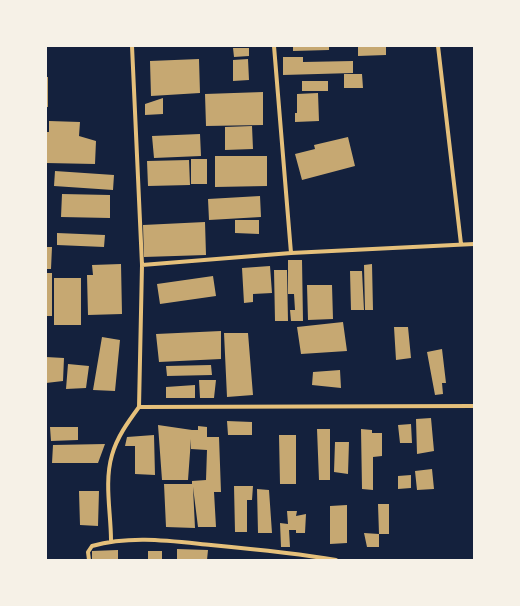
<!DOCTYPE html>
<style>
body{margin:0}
#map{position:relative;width:520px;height:606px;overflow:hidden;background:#14213d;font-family:Roboto,sans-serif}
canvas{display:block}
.frame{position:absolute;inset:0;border:47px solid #f6f1e7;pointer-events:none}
</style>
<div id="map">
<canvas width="520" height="606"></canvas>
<div class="frame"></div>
</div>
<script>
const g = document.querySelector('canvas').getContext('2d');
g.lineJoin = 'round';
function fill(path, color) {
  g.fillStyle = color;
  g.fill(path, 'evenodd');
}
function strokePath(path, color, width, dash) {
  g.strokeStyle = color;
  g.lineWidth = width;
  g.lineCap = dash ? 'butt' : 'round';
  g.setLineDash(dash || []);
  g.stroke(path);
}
fill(new Path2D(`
 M293,46H329V50L293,51Z
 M358,46H386V55L358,56Z
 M233,48H249V56L234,57Z
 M283,57H303V62L353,61V73L283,75Z
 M199,59L200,93L151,96L150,61Z
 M248,59L249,80L233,81V60Z
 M344,74H362L363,88H344Z
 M46,77H48V107H46Z
 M302,81H328V91H302Z
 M263,92V125L206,126L205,94Z
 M318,93L319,121L295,122V113H297V94Z
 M163,98V114L145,115V104Z
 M49,121L80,122L79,136L96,141L95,164L46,163V132H49Z
 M252,126L253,149L225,150V127Z
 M200,134L201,156L154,158L152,136Z
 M348,137L355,166L302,180L295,154L315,149L314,145Z
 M215,156H267V186L215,187Z
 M191,159H207V184H191Z
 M189,160L190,185L148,186L147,161Z
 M55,171L114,175L113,190L54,186Z
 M62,194L110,195V218L61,217Z
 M260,196L261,217L209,220L208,199Z
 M235,220H259V234L235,233Z
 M205,222L206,255L144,257L143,225Z
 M57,233L105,235L104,247L57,245Z
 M46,247H52L51,269H46Z
 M288,260H302L303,321H291L290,310H295L294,294H288Z
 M121,264L122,314L88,315L87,275H93L92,265Z
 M372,264L373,310H365L364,265Z
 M270,266L272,293L253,294V302L244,303L242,268Z
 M274,270H287L288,321H275Z
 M350,271H362L364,310H351Z
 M46,273H52V316H46Z
 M213,276L216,296L160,304L157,284Z
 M54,278H81V325H54Z
 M307,285H332L333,319L308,320Z
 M343,322L347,351L301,354L297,327Z
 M394,327H408L411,358L396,360Z
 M221,331V359L159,362L156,334Z
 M224,333H248L253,395L227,397Z
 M102,337L120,340L115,391L93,390Z
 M442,349L446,383H442L443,394L435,395L427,352Z
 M46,357L64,358L63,381L46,383Z
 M68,364L89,366L86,388L66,389Z
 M211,365L212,375L167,376L166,366Z
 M340,370L341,388L312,385L313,372Z
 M199,380H216L214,398H200Z
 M195,385V398H166V387Z
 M431,418L434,451L417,454L416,419Z
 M227,421L252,422V435H228Z
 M411,424L412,443H400L398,425Z
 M158,425L192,430H198V426L207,427V437H219L221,492H214L216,527H198L193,487L195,528L166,527L164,484H192V481L206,480L207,450L191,449V439L188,480H162Z
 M50,427H78V440L51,441Z
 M317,429H330V480H319Z
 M361,429L372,430V433H382V456L373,457V490L362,489Z
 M154,435L155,475L135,474V446H125L127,437Z
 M279,435H296V484H280Z
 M335,442H349L348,474L334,472Z
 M105,444L98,463H52L53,445Z
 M432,469L434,489L417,490L415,471Z
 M411,475V488L398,489V476Z
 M234,486H253L252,500H247V532H235Z
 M257,489L269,490L272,533H258Z
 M79,491H99L98,526L80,525Z
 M378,504H389V534H379Z
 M347,505V543L330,544V506Z
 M287,511H297L296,516L306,514L305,533H296V530H289L290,547H281L280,523L288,524Z
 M364,533L379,534V547H367Z
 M177,549L208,550L207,560H177Z
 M118,550V560H92V551Z
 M148,551H162V560H148Z`), '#c6a872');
strokePath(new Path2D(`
 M132,46L142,265L139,407
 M274,46L291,253
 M438,46L461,244
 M142,265L291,253L474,244
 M111,540C111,513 104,482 112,455C117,437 128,422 139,407L474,406
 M89,560L88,552L92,546C131,535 171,541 211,545C253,549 295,553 336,560`), '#e5c07b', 4);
</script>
